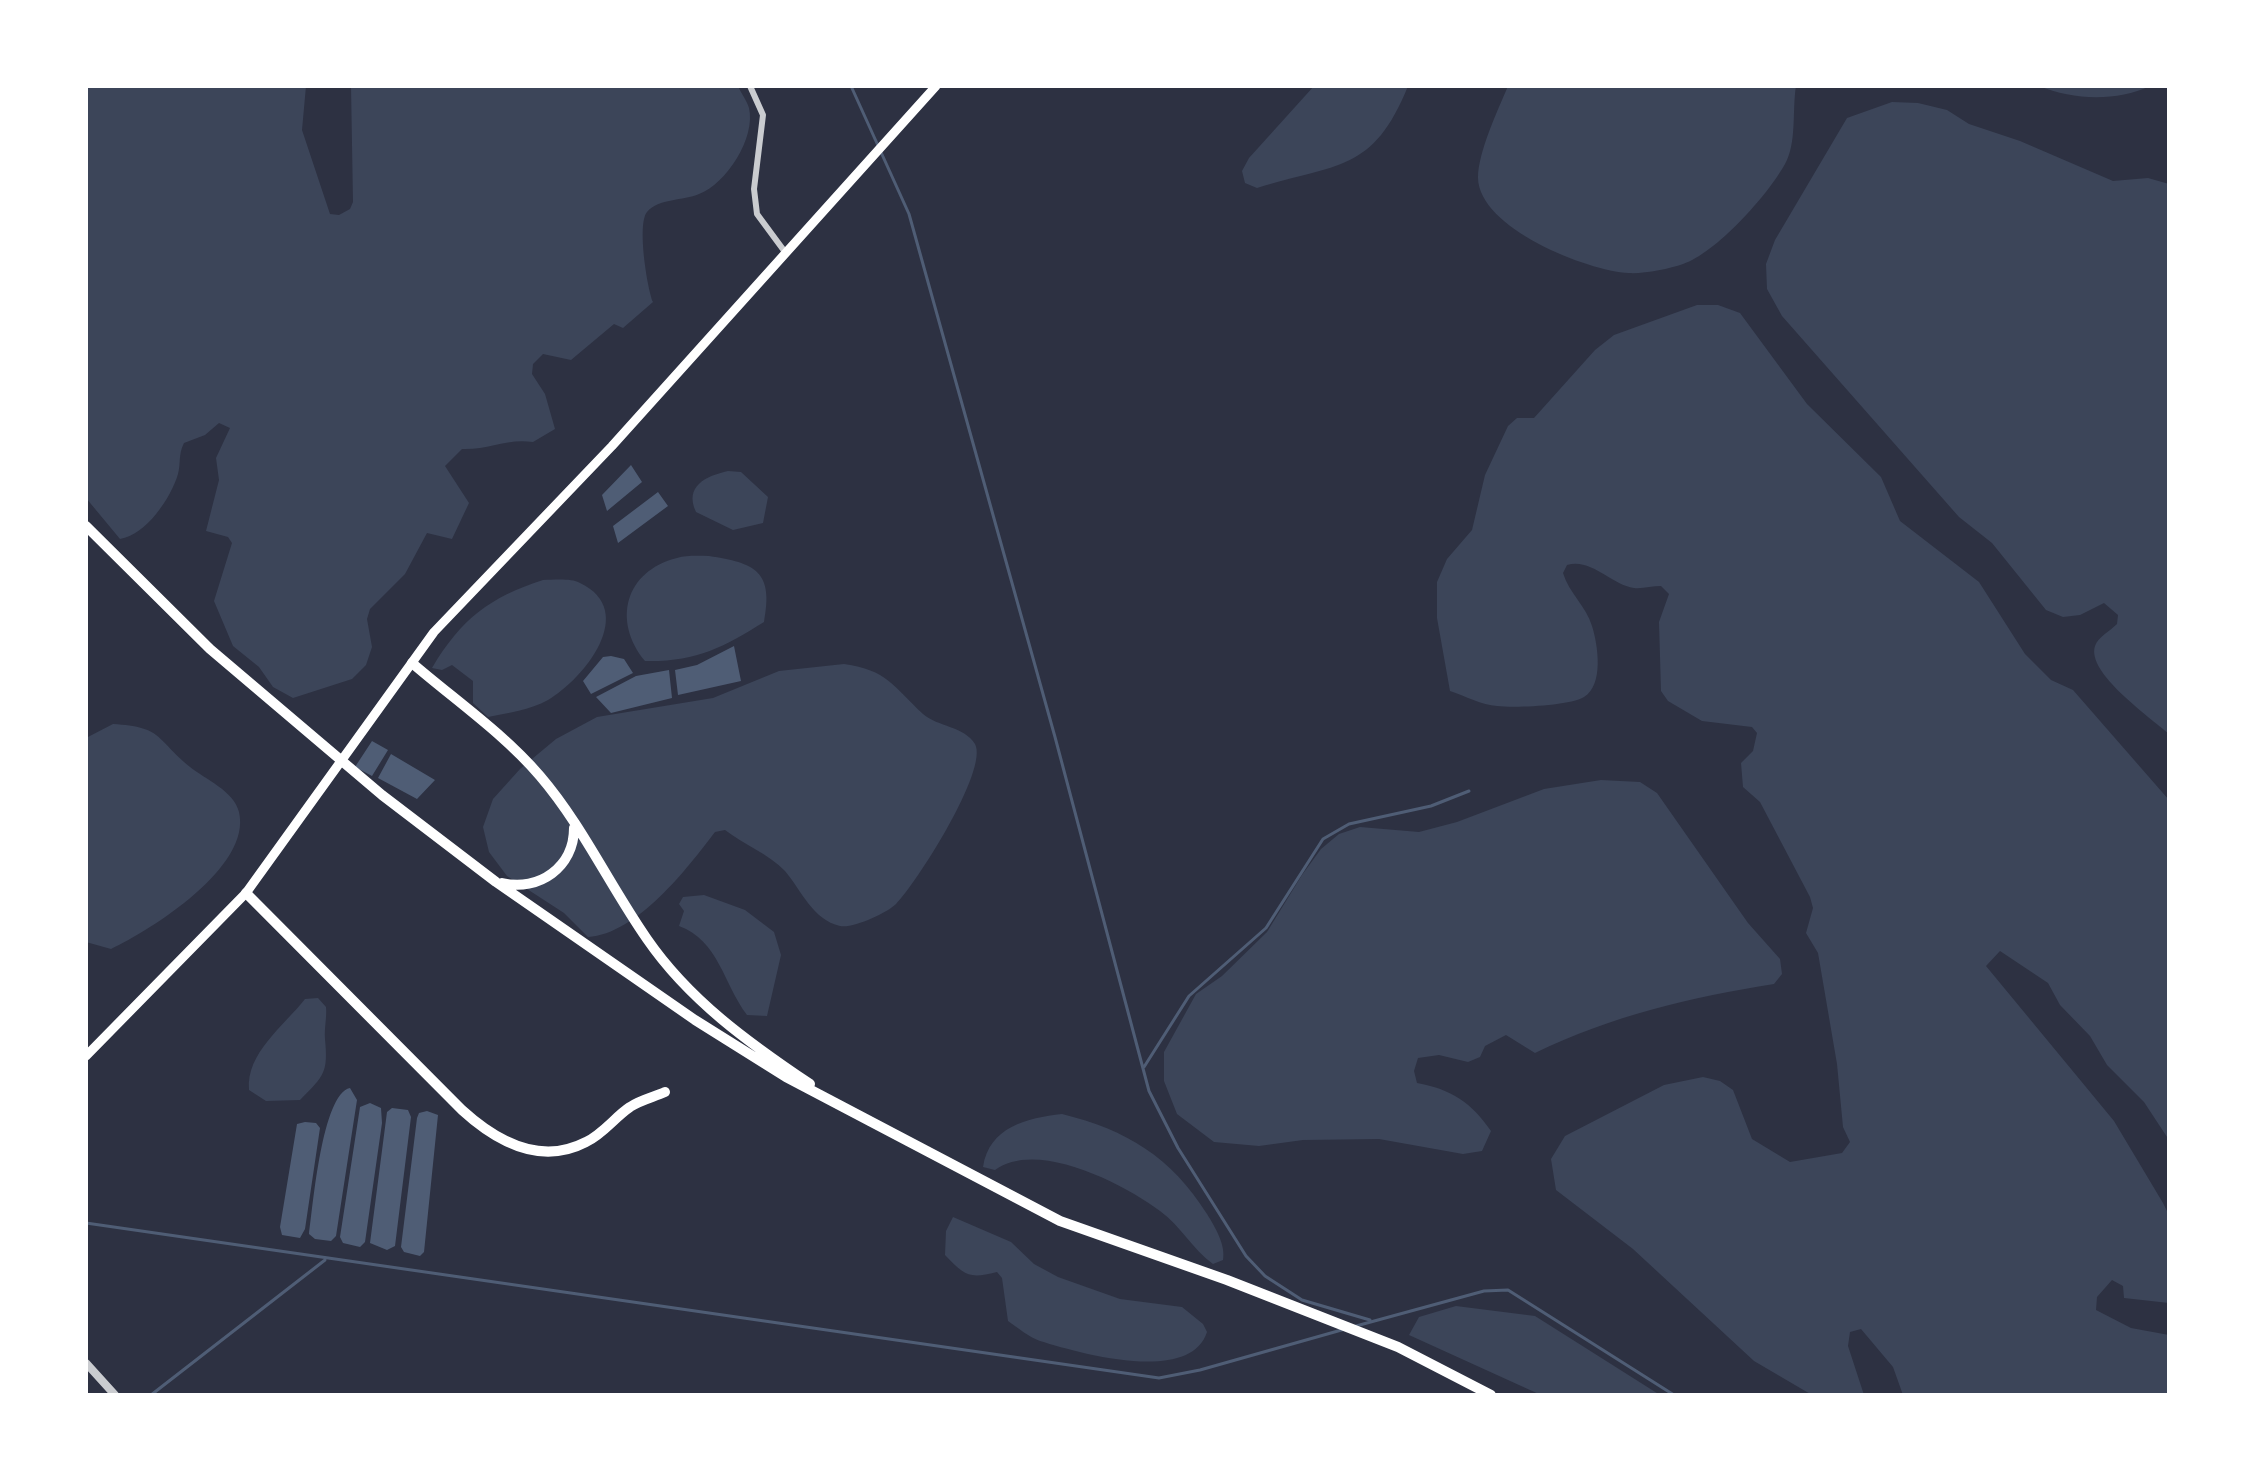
<!DOCTYPE html>
<style>
body{margin:0}
#map{position:relative;width:2255px;height:1481px;overflow:hidden;background:#2d3142;font-family:Figtree,sans-serif}
canvas{display:block}
.frame{position:absolute;inset:0;border:88px solid #fff;pointer-events:none}
</style>
<div id="map">
<canvas width="2255" height="1481"></canvas>
<div class="frame"></div>
</div>
<script>
const g = document.querySelector('canvas').getContext('2d');
g.lineJoin = 'round';
function fill(path, color) {
  g.fillStyle = color;
  g.fill(path, 'evenodd');
}
function strokePath(path, color, width, dash) {
  g.strokeStyle = color;
  g.lineWidth = width;
  g.lineCap = dash ? 'butt' : 'round';
  g.setLineDash(dash || []);
  g.stroke(path);
}
fill(new Path2D(`
 M86,86H306L302,130L330,214L339,215L350,209L353,202L351,86H738C741,93 747,101 749,108C756,138 726,184 699,194C683,201 659,198 647,212C637,224 647,287 653,302L623,328L614,324L571,360L543,354L533,364L532,374L545,394L555,429L533,442C507,438 488,450 462,449L445,466L469,503L452,539L427,533L405,574L370,609L367,619L372,647L366,665L352,679L293,698L273,687L259,667L233,646L214,601L232,543L228,537L206,531L219,480L216,458L230,428L219,423L205,435L184,443C178,455 181,463 178,474C171,498 146,535 120,539L86,498Z
 M1314,86H1408C1373,173 1337,163 1257,188L1245,183L1242,171L1249,158Z
 M1508,86H1796C1792,110 1797,143 1785,164C1768,195 1716,253 1683,264C1669,269 1643,274 1629,273C1587,271 1479,228 1478,178C1478,152 1498,110 1508,86Z
 M2039,86H2150C2116,102 2073,100 2039,86Z
 M1892,102L1918,103L1947,110L1969,124L2020,141L2113,181L2148,178L2169,184V734C2150,717 2086,673 2095,646C2098,637 2110,631 2117,624L2118,615L2104,603L2080,615L2063,617L2046,610L1992,543L1959,517L1782,316L1767,289L1766,264L1775,240L1847,118Z
 M1697,305H1718L1740,313L1807,404L1881,477L1900,521L1979,582L2025,654L2051,680L2073,690L2169,800V1140L2144,1102L2107,1065L2090,1036L2060,1005L2048,983L2000,951L1986,966L2114,1121L2163,1203L2169,1215V1303L2124,1298L2123,1286L2112,1280L2097,1297L2096,1310L2131,1328L2169,1335V1395H1903L1893,1367L1861,1329L1850,1332L1848,1346L1864,1395H1812L1754,1361L1633,1249L1556,1190L1551,1159L1565,1136L1664,1085L1703,1077L1720,1081L1733,1090L1752,1139L1790,1162L1842,1153L1850,1142L1843,1127L1837,1064L1818,953L1806,933L1813,908L1810,897L1760,802L1743,787L1741,763L1753,751L1757,733L1752,727L1702,721L1668,701L1661,691L1659,622L1669,594L1661,586C1652,586 1642,589 1634,588C1611,585 1592,558 1567,565L1563,573C1569,593 1586,606 1592,626C1598,645 1604,685 1584,697C1569,706 1515,708 1497,706C1482,705 1465,696 1450,691L1437,618V582L1447,559L1472,530L1485,475L1508,426L1517,418H1534L1595,350L1614,335Z
 M728,471L741,472L768,497L763,523L733,530L696,512C684,486 706,476 728,471Z
 M709,556C755,563 774,571 764,622C722,648 696,662 645,661C612,621 625,571 677,558C687,555 699,556 709,556Z
 M543,580C554,580 571,578 580,583C639,611 584,679 548,700C530,710 508,713 488,717L473,703V681L452,665L442,670L432,668C461,619 490,597 543,580Z
 M844,664C887,670 893,686 923,714C938,727 964,726 975,744C989,770 916,884 896,904C887,913 852,929 840,926C813,920 801,890 785,871C769,854 743,844 725,830L715,832C687,869 637,934 588,937L564,913L507,876L489,852L483,827L493,799L520,769L556,739L597,717L713,698L779,671Z
 M113,724C163,727 155,738 190,767C205,779 234,791 239,812C252,867 151,930 111,949L86,942V738Z
 M1601,780L1640,782L1657,793L1748,923L1780,959L1782,974L1774,984C1692,997 1611,1016 1535,1053L1506,1035L1485,1046L1480,1057L1468,1062L1439,1055L1418,1058L1414,1071L1417,1083C1451,1089 1472,1103 1491,1131L1482,1151L1463,1154L1379,1139L1303,1140L1259,1146L1214,1142L1177,1114L1164,1081V1052L1196,994L1222,976L1267,932L1302,875L1321,849L1339,834L1360,827L1419,832L1457,822L1544,789Z
 M704,895L745,910L774,932L781,955L767,1016L747,1015C723,983 719,941 679,926L684,911L679,904L683,897Z
 M318,998L326,1007C327,1018 324,1028 325,1039C328,1072 325,1075 300,1100L266,1101L249,1090C246,1053 283,1027 305,999Z
 M1062,1114C1127,1130 1171,1157 1207,1214C1215,1227 1226,1245 1223,1260L1213,1264C1192,1249 1181,1226 1160,1211C1123,1183 1036,1139 995,1170L983,1167C989,1127 1027,1118 1062,1114Z
 M953,1217L1011,1242L1034,1264L1058,1277L1120,1299L1182,1307L1203,1324L1207,1332C1190,1385 1079,1353 1040,1341C1029,1337 1018,1328 1008,1321L1002,1278L997,1272C969,1279 965,1276 945,1255L946,1231Z
 M1456,1306L1535,1316L1660,1395H1541L1409,1335L1419,1317Z`), '#3c4559');
fill(new Path2D(`
 M631,465L642,482L607,511L602,495Z
 M658,492L668,506L618,543L613,526Z
 M734,646L741,681L678,695L675,670L697,665Z
 M611,656L624,659L633,673L591,694L583,681L603,657Z
 M669,670L672,698L611,713L596,697L636,676Z
 M372,741L388,750L372,776L355,767Z
 M391,754L435,780L417,799L378,778Z
 M350,1088L357,1100L336,1236L331,1241L315,1239L309,1234C313,1206 322,1094 350,1088Z
 M370,1103L381,1108L382,1123L365,1242L360,1247L343,1243L340,1237L360,1107Z
 M392,1108L408,1110L411,1117L395,1246L387,1250L370,1243L387,1112Z
 M427,1111L438,1115L424,1252L420,1256L404,1252L401,1247L417,1118L419,1113Z
 M305,1122L316,1123L320,1128L305,1229L300,1238L282,1235L280,1227L297,1124Z`), '#4f5d75');
strokePath(new Path2D(`
 M851,86L909,214L1055,737L1149,1091L1178,1148L1246,1256L1265,1276L1302,1300L1370,1320
 M1144,1067L1189,996L1266,928L1323,839L1349,824L1431,806L1469,791
 M86,1223L1159,1378L1200,1370L1345,1329
 M1356,1326L1484,1291L1508,1290L1674,1395
 M151,1395L325,1260`), '#4f5d75', 3);
strokePath(new Path2D(`
 M750,86L763,115L754,189L757,214L785,252`), '#caccd0', 6);
strokePath(new Path2D(`
 M86,1363L115,1395`), '#caccd0', 8);
strokePath(new Path2D(`
 M86,1056L246,893L434,632L612,446L936,86`), '#fff', 9);
strokePath(new Path2D(`
 M86,526L210,649L382,795L496,882L695,1020L786,1077L1060,1221L1227,1280L1398,1347L1491,1395
 M412,663C455,700 503,733 540,776C582,825 610,886 647,939C689,1000 749,1043 810,1084
 M502,883C539,892 574,867 574,828
 M246,893L462,1110C496,1141 540,1166 586,1142C603,1134 615,1117 630,1107C640,1100 654,1097 665,1092`), '#fff', 10);
</script>
